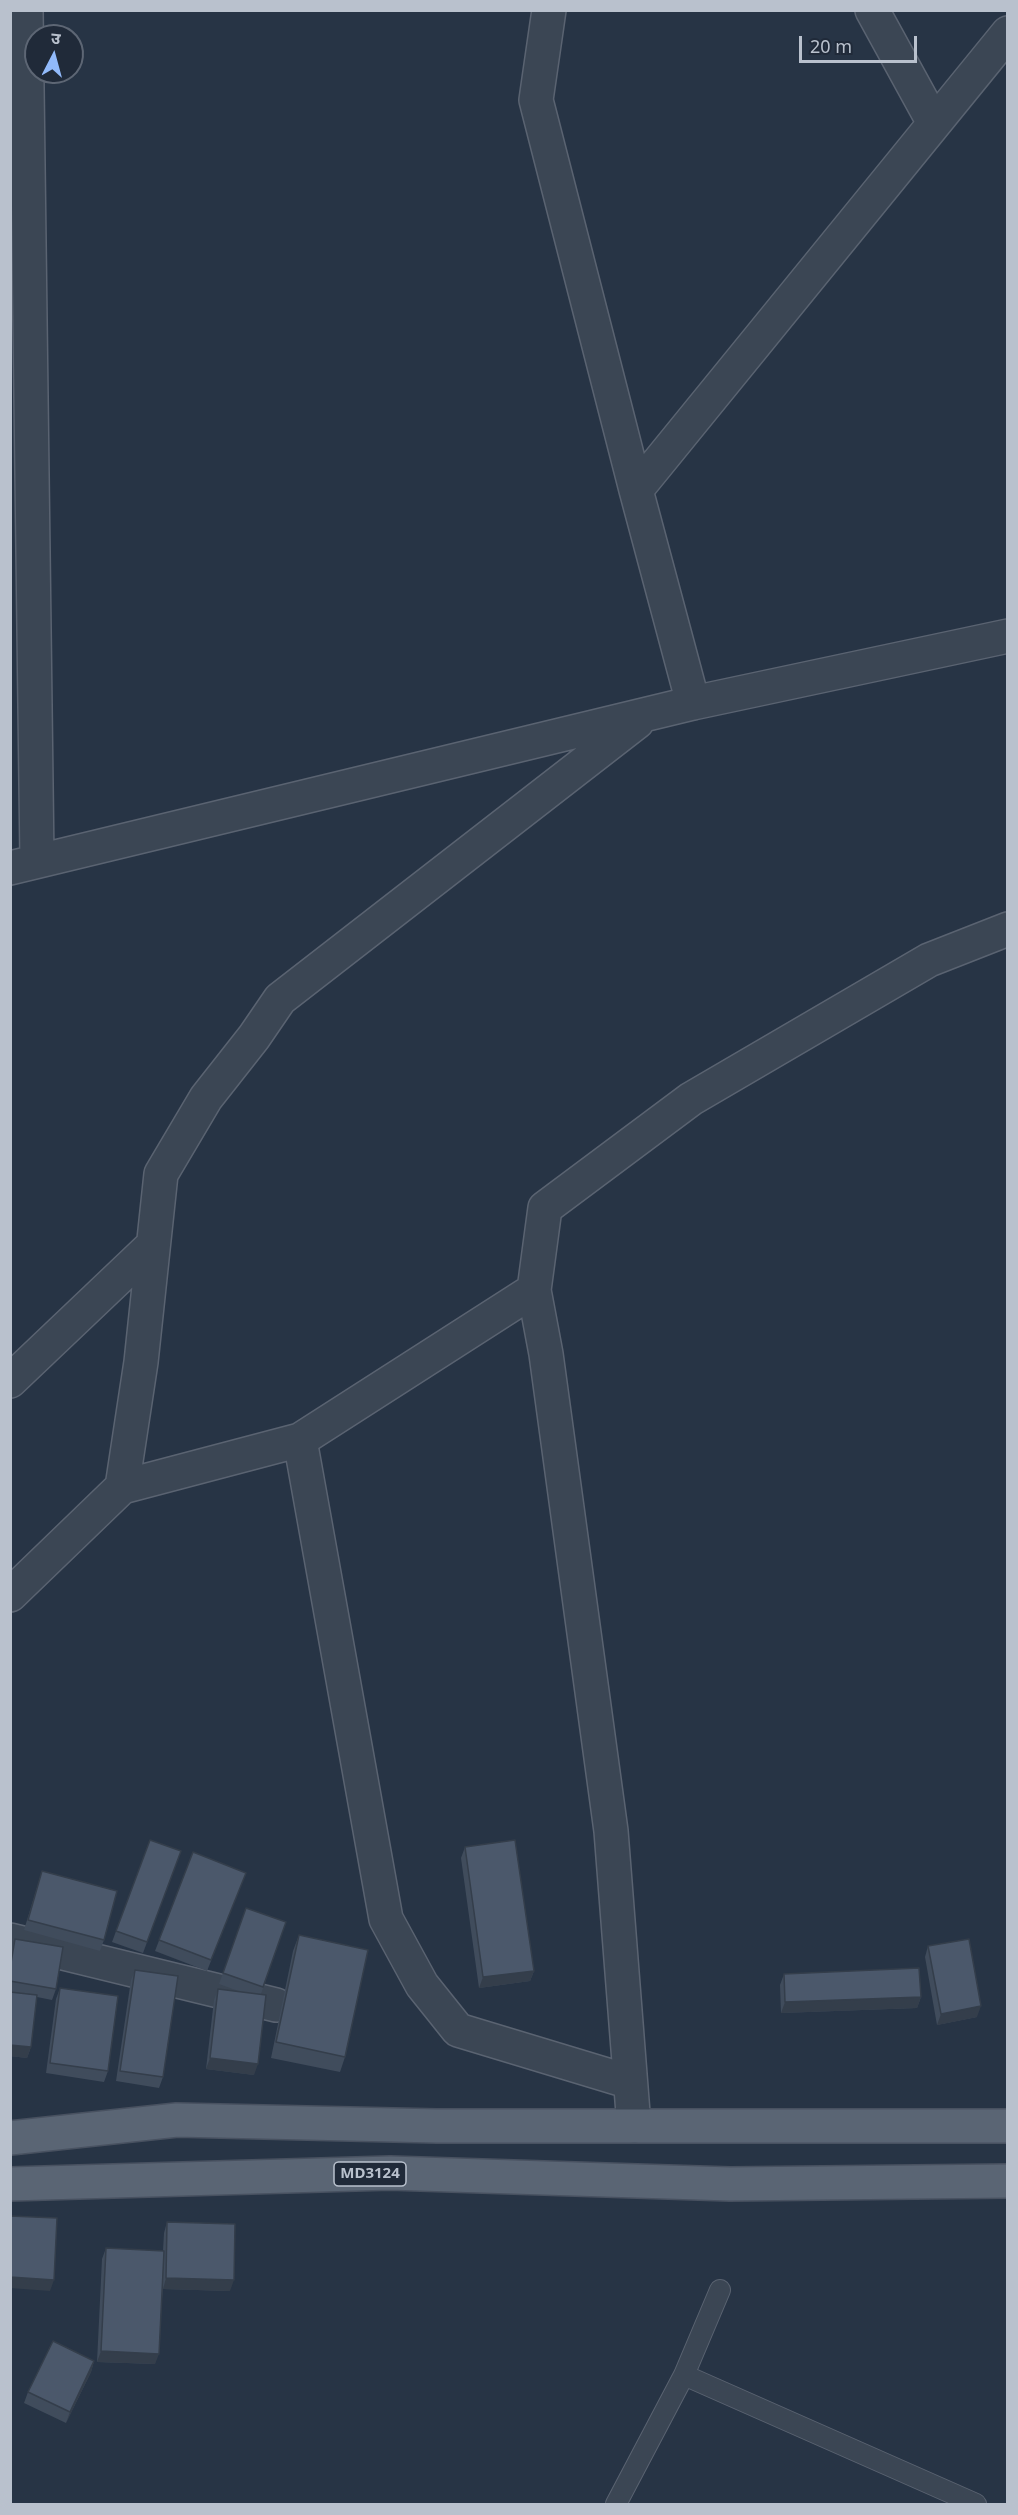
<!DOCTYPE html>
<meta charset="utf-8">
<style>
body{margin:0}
#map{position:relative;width:1018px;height:2515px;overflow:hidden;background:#273445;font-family:"Noto Sans","Noto Sans Devanagari",sans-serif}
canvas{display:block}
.frame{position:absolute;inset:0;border:12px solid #b9c1cd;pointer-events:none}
.north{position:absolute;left:24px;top:24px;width:60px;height:60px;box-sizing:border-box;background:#202a39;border:2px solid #5d6674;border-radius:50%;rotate:6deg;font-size:16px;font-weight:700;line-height:24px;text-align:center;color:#b9c1cd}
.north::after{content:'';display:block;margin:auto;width:21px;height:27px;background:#91bafb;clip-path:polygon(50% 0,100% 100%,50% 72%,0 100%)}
.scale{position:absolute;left:799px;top:36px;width:118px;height:27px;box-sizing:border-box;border:3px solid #b9c1cd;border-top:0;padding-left:8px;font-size:18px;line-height:21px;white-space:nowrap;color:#b9c1cd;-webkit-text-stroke:4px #202a39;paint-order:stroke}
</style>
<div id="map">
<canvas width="1018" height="2515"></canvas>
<div class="frame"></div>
<div class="north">उ</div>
<div class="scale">20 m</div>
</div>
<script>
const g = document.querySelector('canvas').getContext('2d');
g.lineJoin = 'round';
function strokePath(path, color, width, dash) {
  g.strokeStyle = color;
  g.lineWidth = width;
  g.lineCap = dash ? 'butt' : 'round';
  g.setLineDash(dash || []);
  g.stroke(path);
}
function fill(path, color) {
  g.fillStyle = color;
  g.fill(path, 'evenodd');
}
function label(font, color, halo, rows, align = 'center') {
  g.font = font + ' "Noto Sans",sans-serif';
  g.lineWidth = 5;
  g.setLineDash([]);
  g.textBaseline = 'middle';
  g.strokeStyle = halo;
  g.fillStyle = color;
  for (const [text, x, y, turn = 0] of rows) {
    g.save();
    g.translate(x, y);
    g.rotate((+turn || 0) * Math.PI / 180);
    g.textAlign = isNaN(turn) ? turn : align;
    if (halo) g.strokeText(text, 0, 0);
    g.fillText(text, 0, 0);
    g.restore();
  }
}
const service = new Path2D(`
 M684,2375L976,2504
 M616,2504L684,2375L720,2290`);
const minor = new Path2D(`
 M26,10L37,861
 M549,10L536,100L636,490L693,703
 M872,10L934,123
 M636,490L1008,33
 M10,868L693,703L1008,636
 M534,1290L546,1354L611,1831L634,2126
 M10,1381L152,1246
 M300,1440L386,1919L422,1985L458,2030L630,2082
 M122,1487L141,1362L161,1174L206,1098L254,1037L280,999L637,722
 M10,1595L122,1487L300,1440L534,1290L545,1208L691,1099L929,960L1008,929
 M10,1940L276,2005`);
const primary = new Path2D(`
 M10,2138L177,2120L437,2126H1008
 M10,2184L390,2173L730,2184L1008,2181`);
strokePath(service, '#5a6371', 22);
strokePath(minor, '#5a6371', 36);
strokePath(primary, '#485160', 36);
strokePath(service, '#3b4654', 20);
strokePath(minor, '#3b4654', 33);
strokePath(primary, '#5a6574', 33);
fill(new Path2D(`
 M150,1840L181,1851L143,1953L112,1942Z
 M465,1847L534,1971L530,1981L479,1988L461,1858Z
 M193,1852L246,1873L207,1971L155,1951Z
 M42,1871L104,1940L100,1951L24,1930Z
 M246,1908L286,1922L261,1994L254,2075L206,2069L214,2000L218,1989L244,1993L219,1984Z
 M299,1935L345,2057L340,2072L271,2058L293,1951Z
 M15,1939L56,1989L52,2000L37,1997L31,2047L27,2058L10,2056V1956Z
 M928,1946L977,2017L937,2025L925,1957Z
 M135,1970L163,2077L159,2088L116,2081L131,1980Z
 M784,1974L921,1997L917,2008L781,2013L780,1985Z
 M60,1988L108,2071L104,2082L46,2073L56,1999Z
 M167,2222L230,2291L163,2289L155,2364L97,2362L102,2259L106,2248L163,2251L164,2233Z
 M94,2361L91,2372L66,2423L24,2403L28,2392Z`), '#404c5c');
fill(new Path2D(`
 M534,1971L530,1981L479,1988L483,1977Z
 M921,1997L917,2008L781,2013L785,2002Z
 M981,2006L977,2017L937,2025L941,2014Z
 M10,2045L31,2047L27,2058L10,2056Z
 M210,2058L258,2064L254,2075L206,2069Z
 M10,2277L54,2280L50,2291L10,2288Z
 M166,2278L234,2280L230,2291L163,2289Z
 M101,2351L159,2354L155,2364L97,2362Z
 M94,2361L91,2372L66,2423L70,2412Z`), '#343e4b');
const building = new Path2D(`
 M150,1840L181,1851L147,1942L116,1931Z
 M515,1840L534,1971L483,1977L465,1847Z
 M193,1852L246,1873L211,1960L159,1940Z
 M42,1871L117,1891L104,1940L28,1920Z
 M246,1908L286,1922L263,1987L223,1973Z
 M299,1935L368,1950L345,2057L276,2042Z
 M15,1939L63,1947L56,1989L10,1981V1969Z
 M969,1939L981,2006L941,2014L928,1946Z
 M919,1968L921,1997L785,2002L784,1974Z
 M135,1970L178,1976L163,2077L120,2071Z
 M60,1988L118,1996L108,2071L50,2063Z
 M218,1989L266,1995L258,2064L210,2058Z
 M10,1992L37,1995L31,2047L10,2045Z
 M10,2216L57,2218L54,2280L10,2277Z
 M167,2222L235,2224L234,2280L166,2278Z
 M106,2248L164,2251L159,2354L101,2351Z
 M53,2341L94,2361L70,2412L28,2392Z`);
fill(building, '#4b586b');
strokePath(building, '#343e4b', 1.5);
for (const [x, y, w] of [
 [370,2174,72]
]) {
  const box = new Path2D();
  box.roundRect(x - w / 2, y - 12, w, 24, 4.5);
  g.fillStyle = '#202a39';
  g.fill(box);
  strokePath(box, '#b9c1cd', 1.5);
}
label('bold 15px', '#b9c1cd', null, [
 ["MD3124",370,2174]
]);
</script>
